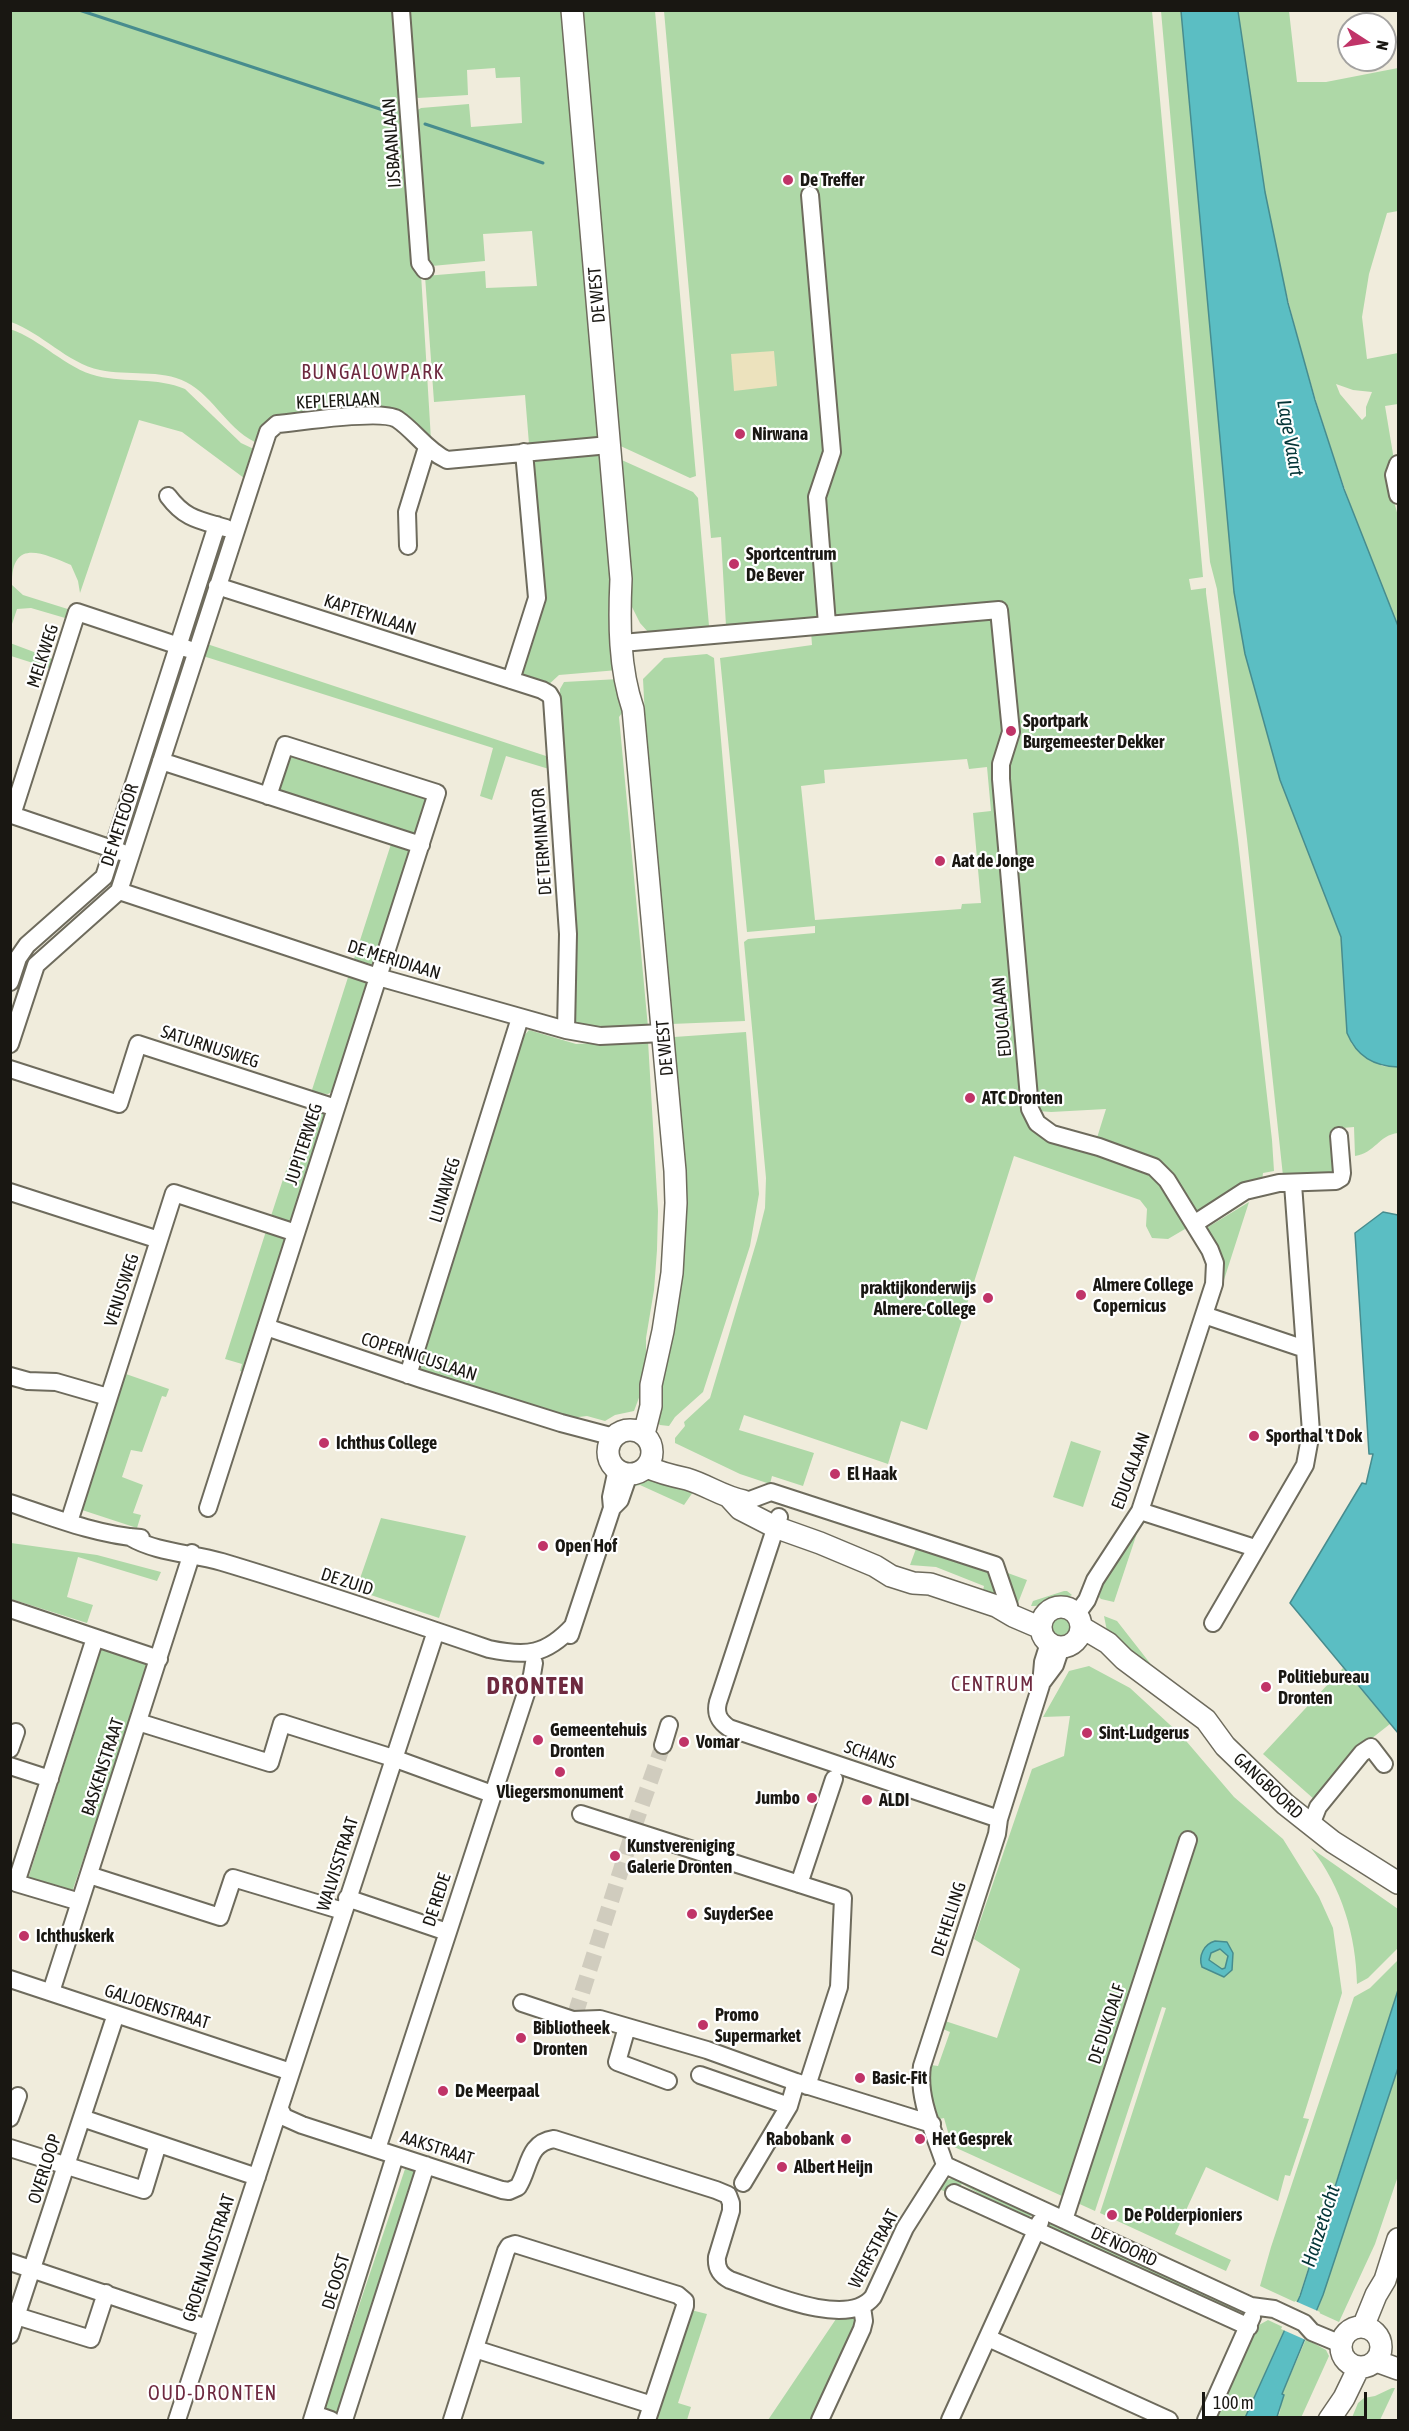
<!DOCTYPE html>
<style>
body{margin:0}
#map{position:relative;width:1409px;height:2431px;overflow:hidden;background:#f0ecdc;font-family:"Asap Condensed",sans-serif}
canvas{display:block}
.frame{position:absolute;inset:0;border:12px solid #191712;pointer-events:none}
.north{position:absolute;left:1337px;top:12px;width:60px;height:60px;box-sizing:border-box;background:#fff;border:2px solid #a3a2a0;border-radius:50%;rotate:102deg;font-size:16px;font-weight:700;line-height:24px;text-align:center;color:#191712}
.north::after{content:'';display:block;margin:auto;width:21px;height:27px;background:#c03468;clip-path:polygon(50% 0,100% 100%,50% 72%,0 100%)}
.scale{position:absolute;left:1202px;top:2392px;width:165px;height:27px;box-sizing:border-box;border:3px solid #191712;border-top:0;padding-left:8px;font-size:18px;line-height:21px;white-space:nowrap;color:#191712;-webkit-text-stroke:4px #fff;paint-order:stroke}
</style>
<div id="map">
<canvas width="1409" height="2431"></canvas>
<div class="frame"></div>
<div class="north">N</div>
<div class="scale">100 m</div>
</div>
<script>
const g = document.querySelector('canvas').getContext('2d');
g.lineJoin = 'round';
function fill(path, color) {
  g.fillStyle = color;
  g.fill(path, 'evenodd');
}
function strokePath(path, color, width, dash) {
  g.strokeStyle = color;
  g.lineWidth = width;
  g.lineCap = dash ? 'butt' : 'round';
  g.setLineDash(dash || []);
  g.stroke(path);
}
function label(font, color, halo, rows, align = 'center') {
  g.font = font + ' "Asap Condensed",sans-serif';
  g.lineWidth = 4.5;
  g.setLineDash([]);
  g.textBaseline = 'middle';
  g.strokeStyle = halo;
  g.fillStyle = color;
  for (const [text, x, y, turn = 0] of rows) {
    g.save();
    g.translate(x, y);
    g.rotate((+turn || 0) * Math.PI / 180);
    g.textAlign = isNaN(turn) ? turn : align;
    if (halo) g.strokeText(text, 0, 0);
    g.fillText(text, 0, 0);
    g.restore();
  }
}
fill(new Path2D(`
 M10,11H398L421,274L431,440L364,411L269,420L260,444C229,433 215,397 186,382C161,369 128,376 100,370C67,363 42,333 11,322Z
 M407,11H566L602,432L592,441L529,444L525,395L434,402L425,276L485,271L486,288L537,286L532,231L483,234L485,261L432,266L426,263L416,111L421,108L469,104L471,127L522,123L520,77L496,78L495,68L467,70L468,95L418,98L416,96Z
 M576,11H655L696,476L690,478L614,443Z
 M664,11H1152L1203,577L1189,579L1191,590L1206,588V593L1238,840L1272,1140L1274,1171L1263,1173L1262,1181L1198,1219L1182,1188L1096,1141L1106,1109L1051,1112L1026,1110V1115L1156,1176L1186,1219L1185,1229L1168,1239L1152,1238L1146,1226L1147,1209L1140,1200L1014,1156L927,1430L901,1421L888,1464L744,1415L739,1430L814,1453L803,1486L772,1476L770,1484L740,1474L675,1443V1438L685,1426L684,1422L710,1398L757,1240L765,1208L766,1178L744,942L748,939L815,933V926L747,932L720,658L812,645L810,618L726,626L721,537L711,538ZM967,759L969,769L987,767L991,811L973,813L981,903L962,904L961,909L815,920L801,786L825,783L824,770Z
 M1161,11H1181L1234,592L1245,654L1280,780L1341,937L1348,1033L1352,1044L1382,1066L1398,1067V1133C1379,1135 1375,1153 1355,1156L1354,1127L1331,1129L1334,1172L1283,1176L1247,839L1217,589L1210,562Z
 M1238,11H1289L1297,82H1326L1398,68V211L1387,213L1369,274L1362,317L1367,359L1398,353V404L1385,406L1394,460L1387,476L1398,516V626C1315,431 1258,222 1238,11ZM1336,384L1353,390L1372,392L1366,407V416L1362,420L1340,394Z
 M10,329C42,340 65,368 97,376C126,383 157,377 185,389L241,443L258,451L248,481L182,432L139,420L80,593L78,581L71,565C42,553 11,538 12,585L23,595L74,611L72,620L31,608L17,609L11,627Z
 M596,452L602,456L618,670L559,675L546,687L518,677L543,597L531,457Z
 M615,457L693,492L698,498L709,626L670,632L649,633L640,623L632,607L625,563Z
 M10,643L58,661L55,670L11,656Z
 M207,644L549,757V769L506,756L492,800L480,796L493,748L203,656Z
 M707,654L714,658L745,1021L671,1024L648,776L643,679L664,658Z
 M619,679L625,709L619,717L648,1027L610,1030L575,1026L576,967L557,701L560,700V689L564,682Z
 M292,751L434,798L421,837L279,792Z
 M392,841L417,849L379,967L354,959Z
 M350,971L374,979L338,1088L328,1094L311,1093Z
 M529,1030L576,1044L648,1041L658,1211L657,1250L654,1290L646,1338V1379L634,1411L615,1415L605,1421L587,1416L570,1418L416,1371L522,1038Z
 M746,1032L759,1194L750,1246L703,1392L675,1417L669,1426L660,1425L653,1419L660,1385L674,1037Z
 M307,1106L323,1112L328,1119L294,1223L271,1216Z
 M1249,1202L1222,1286L1208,1234V1227Z
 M267,1228L289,1235L245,1372L240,1371L242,1364L225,1359Z
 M123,1373L169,1389L166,1397L162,1396L142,1452L131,1450L122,1477L143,1485L133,1513L141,1515L137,1528L79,1509Z
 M1071,1441L1101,1451L1083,1507L1053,1497Z
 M647,1476L693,1492L684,1505L640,1485L630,1487L639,1479Z
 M381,1518L466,1536L439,1618L356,1590Z
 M1139,1527L1114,1602L1101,1599L1099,1597L1106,1575Z
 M11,1543L97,1555L161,1572L157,1581L78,1557L67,1597L93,1605L87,1623L11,1599Z
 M917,1546L989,1569L1003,1598L983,1590L984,1586L936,1567L910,1565Z
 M1005,1572L1027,1580L1018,1603L1013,1602Z
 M1064,1591H1067L1072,1595C1062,1601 1043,1607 1031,1606L1033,1601Z
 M1104,1616L1117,1621L1153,1667L1132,1654L1107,1631Z
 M1049 1628a11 11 0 1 1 22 0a11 11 0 1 1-22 0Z
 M102,1646L150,1662L72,1892L28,1879Z
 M1089,1666L1130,1688L1181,1735L1234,1797L1283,1839L1319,1897L1333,1928L1342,1993L1303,2118L1309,2119L1290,2176L1285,2175L1278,2201L1206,2167L1175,2234L1231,2260L1226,2271L1100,2213L1166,2008L1162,2007L1095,2211L952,2146L944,2118L939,2119L929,2088L931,2065L938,2066L950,2032L943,2029L945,2021L997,2038L1020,1969L974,1939L1032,1769L1064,1756L1070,1716L1043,1717L1069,1671Z
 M1343,1668L1390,1724L1357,1750L1315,1800L1263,1754Z
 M1311,1848L1398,1909V1948L1368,1978L1357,1984C1356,1936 1342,1887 1311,1848Z
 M1398,1960V1990L1297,2303L1260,2286L1271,2247L1354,1997L1370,1988Z
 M1398,2068V2176L1375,2244L1339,2322L1317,2312Z
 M405,2169L418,2171L339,2414L324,2410Z
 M957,2177L1030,2209L1032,2215L1026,2220L962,2184L949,2193L936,2188L943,2181Z
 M1053,2219L1238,2308L1240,2310L1237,2313L1048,2229V2224Z
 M691,2310L707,2314L678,2403L691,2407L687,2420H656Z
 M857,2316L815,2420H768L836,2319Z
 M1268,2320L1285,2328L1244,2420H1212L1259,2325Z
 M1306,2339L1326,2350L1329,2356L1300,2420H1276L1280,2412L1282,2394Z
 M1392,2388H1395L1380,2420H1351L1358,2403L1364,2398L1375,2396Z`), '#aed8a7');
fill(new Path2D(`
 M774,351L777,386L734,391L731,354Z`), '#ece2bd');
const water = new Path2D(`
 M1181,11H1238L1265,192L1288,303L1315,400L1344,489L1398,626V1067C1374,1066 1357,1057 1347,1033L1341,937L1280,780L1245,654L1234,592Z
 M1383,1212L1398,1215V1733L1290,1603L1362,1483L1366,1484L1373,1454H1369L1355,1233Z
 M1215,1941L1227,1942L1233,1953L1232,1970L1224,1977L1202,1967C1198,1956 1204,1944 1215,1941ZM1220,1949L1228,1956L1225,1968L1222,1969L1209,1960L1211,1953Z
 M1398,1990V2068L1323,2295L1282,2394L1284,2395L1276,2420H1244L1300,2296Z`);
fill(water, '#5bbec3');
strokePath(water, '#478c8e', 1.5);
fill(new Path2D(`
 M1295,2301L1320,2312L1308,2341L1281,2329Z`), '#f0ecdc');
strokePath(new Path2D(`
 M79,10L395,114
 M425,124L543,163`), '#478c8e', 3);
strokePath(new Path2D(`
 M634,1827L663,1745
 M575,2015L632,1835`), '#d0ccbe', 16, [16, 8]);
const minor = new Path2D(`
 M401,10L420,263L425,270
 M810,195L832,452L817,497L827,624
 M1398,464L1394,475L1398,495
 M168,496C185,519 199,520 226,528
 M408,546L407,512L427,447
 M217,586L542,690L549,694L552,699L568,934L566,1030
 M622,643L999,610L1011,732L1001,764V779L1030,1109L1037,1123L1052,1134L1099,1147L1154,1167L1167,1180L1210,1250L1215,1263L1214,1284L1140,1511L1095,1580L1087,1600L1076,1615
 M511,680L537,598L524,452
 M161,761L421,845
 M121,852L12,815L77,612L188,649
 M119,891L378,977L566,1030L600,1036L663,1033
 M10,982L18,958L27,945L104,877L217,525
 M10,1044L36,965L119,891L268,432L277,424C301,422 379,409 397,419C415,431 427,451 447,460L609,445
 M10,1069L119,1104L138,1044L336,1108
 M10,1192L159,1240
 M1194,1224L1245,1191L1279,1183L1336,1181L1341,1178L1342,1173L1339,1136
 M1204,1315L1305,1349
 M266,1327L421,1379L561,1423L614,1437
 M408,1375L520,1018
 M10,1376L28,1381L56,1382L108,1397
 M747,1501L771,1492L995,1565L1009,1606
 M10,1503C52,1517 97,1535 141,1538
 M208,1508L437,793L285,745L268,796
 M612,1508L620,1500L629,1474
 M1140,1511L1255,1548
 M779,1517L718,1702C715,1714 719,1721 729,1728L999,1819
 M69,1522L174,1193L296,1233
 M130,1537C157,1553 192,1553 222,1562C312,1589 401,1619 489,1649C527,1657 546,1655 573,1626
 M10,1609L159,1659
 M1213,1623L1305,1465L1311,1432L1293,1184
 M570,1635L612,1508L611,1497L617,1469
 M1043,1681L1055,1665L1061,1647
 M138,1722L270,1763L282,1723L393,1758L492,1794
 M663,1745L669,1725
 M10,1749L16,1732
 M10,1766L50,1779
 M581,1814L843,1898L839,1987L807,2086
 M1311,1825L1318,1807L1362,1753L1371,1747L1384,1764
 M89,1875L220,1917L233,1878L343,1911
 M799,1884L834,1779
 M347,1898L447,1932
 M80,1902L16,1883L95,1638
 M10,1979L291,2072
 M51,1992L192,1553
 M522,2003L573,2020L600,2019L707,2050L796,2082L932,2124
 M627,2027L617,2062L668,2081
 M700,2075L789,2106
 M280,2109L284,2117L302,2125L502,2190L509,2191L518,2187C530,2168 527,2143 554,2139L716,2190L728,2195L731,2203V2211L717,2257C716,2268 720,2275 730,2280C763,2291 847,2330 873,2297L905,2228L945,2165
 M10,2118L18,2096
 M82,2118L257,2177
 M10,2148L144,2190L158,2144
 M377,2149L532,1675L534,1663
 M945,2165C935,2134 917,2099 922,2066L997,1834L999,1819L1041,1685L1043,1662L1049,1643
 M945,2165L1251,2306L1274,2309L1304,2323L1312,2332L1341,2344
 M743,2183L789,2106L796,2082
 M954,2193L1249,2327
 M1064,2220L1188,1840
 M10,2262L207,2328
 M10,2314L91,2339L106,2293
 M10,2335L116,2014
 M988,2338L1169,2420
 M475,2349L652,2405
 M314,2414L331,2420
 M177,2420L436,1631
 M312,2420L395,2156
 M344,2420L426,2165
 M452,2420L506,2251L509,2246L515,2244L678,2295L685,2301V2306L647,2420
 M820,2420L862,2329L864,2321L862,2307
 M950,2420L1040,2222
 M1206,2420L1252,2317`);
const major = new Path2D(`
 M572,10L621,579C619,622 619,668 633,709L675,1171L676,1203L672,1273L663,1331L651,1385V1406L644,1434
 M608 1452a22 22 0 1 1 44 0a22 22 0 1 1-44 0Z
 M647,1467C660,1473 673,1476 687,1479C707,1485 723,1497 744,1501
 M730,1498L740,1509L775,1527L820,1543L875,1566L891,1576L913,1583L930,1584L996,1606L1013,1616L1041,1628
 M1041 1627a20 20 0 1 1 40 0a20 20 0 1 1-40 0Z
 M1081,1627L1108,1643L1124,1659L1206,1720L1225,1746L1285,1804L1333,1842L1398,1883
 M1341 2347a20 20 0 1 1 40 0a20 20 0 1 1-40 0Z
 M1363,2327L1376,2295L1385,2280L1398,2239
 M1376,2361L1398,2369
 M1329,2420L1344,2398L1359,2367`);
strokePath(minor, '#6e6b5d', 20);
strokePath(major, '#6e6b5d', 24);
strokePath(minor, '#fff', 16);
strokePath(major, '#fff', 21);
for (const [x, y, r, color] of [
 [788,180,6,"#c03468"],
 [740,434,6,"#c03468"],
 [734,564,6,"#c03468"],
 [1011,731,6,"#c03468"],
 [940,861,6,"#c03468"],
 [970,1098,6,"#c03468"],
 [1081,1295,6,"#c03468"],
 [988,1298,6,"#c03468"],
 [1254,1436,6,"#c03468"],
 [324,1443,6,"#c03468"],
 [835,1474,6,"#c03468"],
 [543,1546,6,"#c03468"],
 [1266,1687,6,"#c03468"],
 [1087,1733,6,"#c03468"],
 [538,1740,6,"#c03468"],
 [684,1742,6,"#c03468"],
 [560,1772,6,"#c03468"],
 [812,1798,6,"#c03468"],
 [867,1800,6,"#c03468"],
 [615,1856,6,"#c03468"],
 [692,1914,6,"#c03468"],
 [24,1936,6,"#c03468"],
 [703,2025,6,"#c03468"],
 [521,2038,6,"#c03468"],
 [860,2078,6,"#c03468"],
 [443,2091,6,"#c03468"],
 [846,2139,6,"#c03468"],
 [920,2139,6,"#c03468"],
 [782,2167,6,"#c03468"],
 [1112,2215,6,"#c03468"]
]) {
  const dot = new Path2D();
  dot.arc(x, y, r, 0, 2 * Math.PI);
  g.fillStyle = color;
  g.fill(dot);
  strokePath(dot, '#fff', 2);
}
label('18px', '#191712', '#fff', [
 ["IJSBAANLAAN",392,143,-94],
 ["DE WEST",597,295,-95],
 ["KEPLERLAAN",338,401,-3],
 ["KAPTEYNLAAN",370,615,18],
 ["MELKWEG",43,656,-72],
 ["DE METEOOR",120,825,-72],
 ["DE TERMINATOR",542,842,-94],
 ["DE MERIDIAAN",394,960,17],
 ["EDUCALAAN",1002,1017,-95],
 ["SATURNUSWEG",210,1047,18],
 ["DE WEST",665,1048,-95],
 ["JUPITERWEG",304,1144,-72],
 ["LUNAWEG",445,1190,-73],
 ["VENUSWEG",122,1290,-72],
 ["COPERNICUSLAAN",419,1357,18],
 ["EDUCALAAN",1131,1471,-70],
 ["DE ZUID",347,1582,18],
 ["SCHANS",870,1755,19],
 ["BASKENSTRAAT",103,1767,-72],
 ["GANGBOORD",1268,1786,43],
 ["WALVISSTRAAT",338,1864,-72],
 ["DE REDE",437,1900,-72],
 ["DE HELLING",949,1919,-72],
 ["GALJOENSTRAAT",157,2007,18],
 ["DE DUKDALF",1107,2024,-72],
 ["AAKSTRAAT",437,2148,18],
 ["OVERLOOP",45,2169,-72],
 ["DE NOORD",1124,2247,25],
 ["WERFSTRAAT",874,2249,-62],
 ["GROENLANDSTRAAT",209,2258,-72],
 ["DE OOST",336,2282,-73]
]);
label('bold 18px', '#191712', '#fff', [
 ["De Treffer",800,180],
 ["Nirwana",752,434],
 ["Sportcentrum",746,554],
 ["De Bever",746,575],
 ["Sportpark",1023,721],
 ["Burgemeester Dekker",1023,742],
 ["Aat de Jonge",952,861],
 ["ATC Dronten",982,1098],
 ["Almere College",1093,1285],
 ["Copernicus",1093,1306],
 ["praktijkonderwijs",976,1288,"right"],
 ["Almere-College",976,1309,"right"],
 ["Sporthal 't Dok",1266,1436],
 ["Ichthus College",336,1443],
 ["El Haak",847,1474],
 ["Open Hof",555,1546],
 ["Politiebureau",1278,1677],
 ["Dronten",1278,1698],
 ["Gemeentehuis",550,1730],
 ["Dronten",550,1751],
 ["Sint-Ludgerus",1099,1733],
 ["Vomar",696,1742],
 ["Vliegersmonument",560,1792,"center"],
 ["Jumbo",800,1798,"right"],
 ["ALDI",879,1800],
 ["Kunstvereniging",627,1846],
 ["Galerie Dronten",627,1867],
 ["SuyderSee",704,1914],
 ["Ichthuskerk",36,1936],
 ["Promo",715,2015],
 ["Supermarket",715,2036],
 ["Bibliotheek",533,2028],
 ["Dronten",533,2049],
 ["Basic-Fit",872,2078],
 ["De Meerpaal",455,2091],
 ["Rabobank",834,2139,"right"],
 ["Het Gesprek",932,2139],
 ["Albert Heijn",794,2167],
 ["De Polderpioniers",1124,2215]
], 'left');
g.letterSpacing = '1.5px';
label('20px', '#6e293f', '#fff', [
 ["BUNGALOWPARK",373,373],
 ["CENTRUM",993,1685],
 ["OUD-DRONTEN",213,2394]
]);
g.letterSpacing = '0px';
label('italic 20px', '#043638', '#fff', [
 ["Lage Vaart",1290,438,80],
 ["Hanzetocht",1321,2226,-72]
]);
g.letterSpacing = '1.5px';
label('bold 24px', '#6e293f', '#fff', [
 ["DRONTEN",536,1686]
]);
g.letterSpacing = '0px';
</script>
